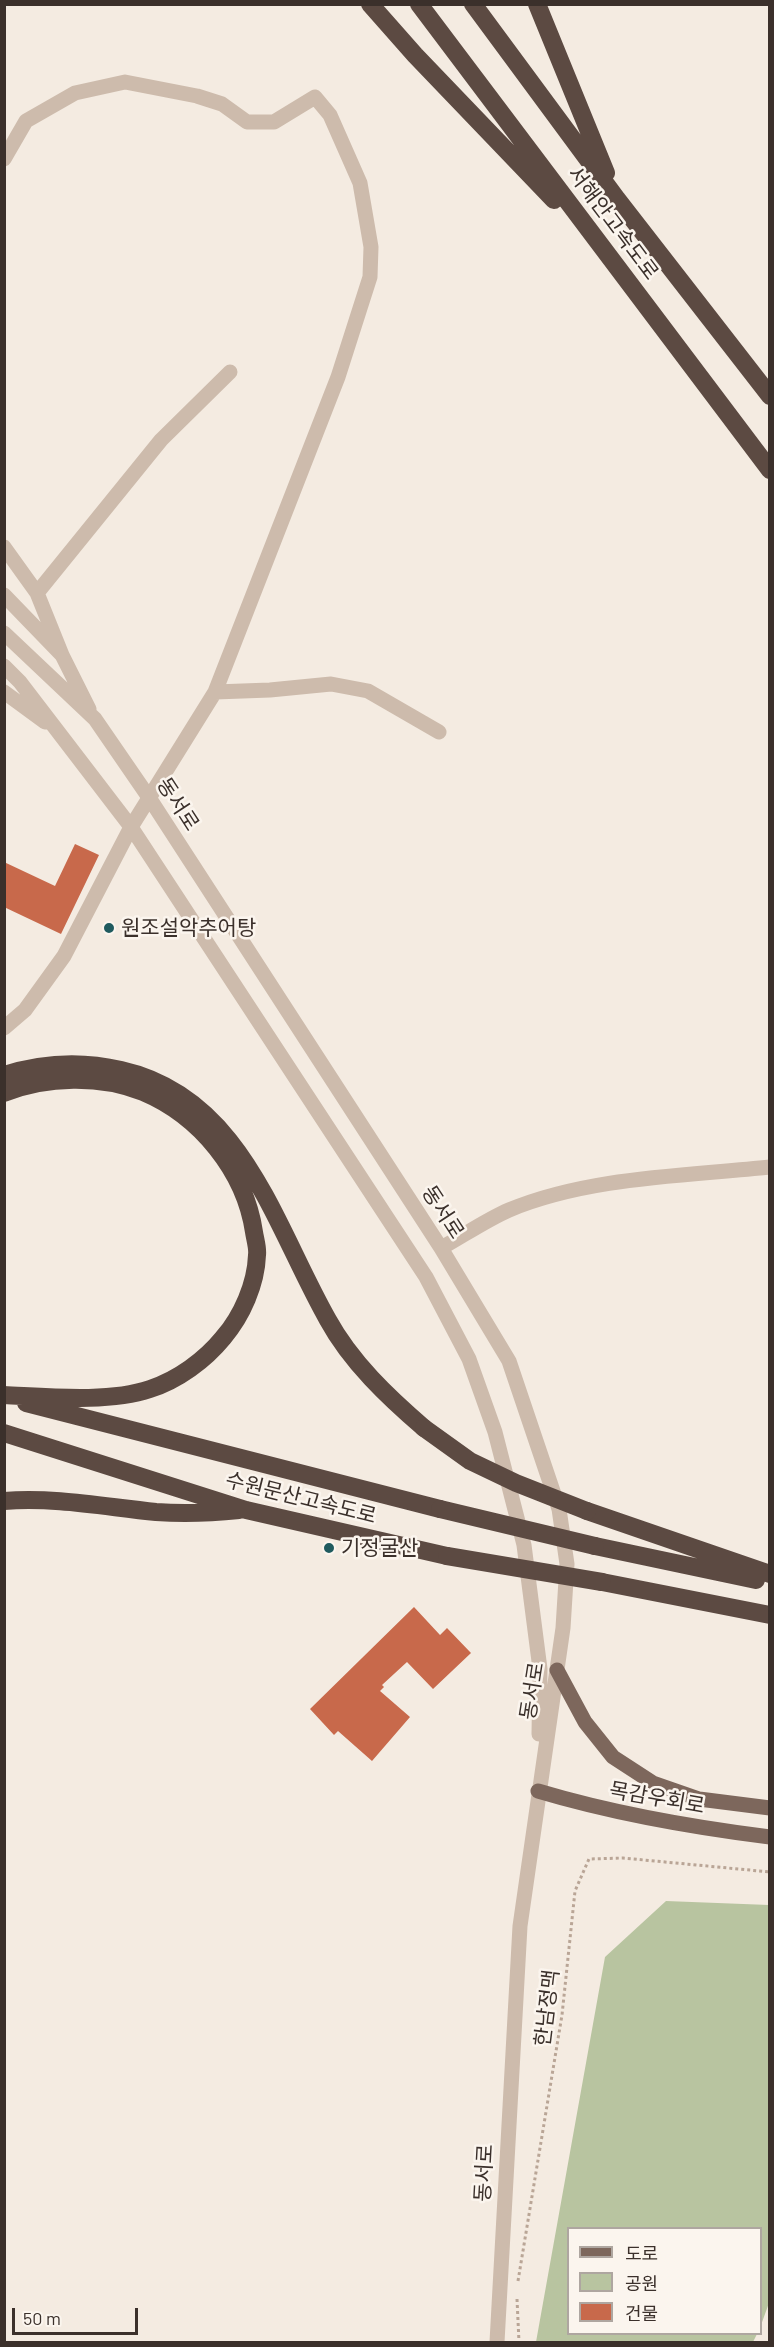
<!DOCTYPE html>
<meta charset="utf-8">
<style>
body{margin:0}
#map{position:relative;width:774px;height:2347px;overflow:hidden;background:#f4ebe1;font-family:Barlow,"Noto Sans KR",sans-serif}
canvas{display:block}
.frame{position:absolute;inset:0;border:6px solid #3b302b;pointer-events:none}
.legend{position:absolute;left:567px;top:2227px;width:195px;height:108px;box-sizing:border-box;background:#fbf5ee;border:2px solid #aea6a0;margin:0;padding:8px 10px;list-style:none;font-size:18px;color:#3b302b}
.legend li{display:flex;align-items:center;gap:12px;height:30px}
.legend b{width:30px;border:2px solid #aea6a0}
.scale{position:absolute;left:12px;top:2308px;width:126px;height:27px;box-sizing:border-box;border:3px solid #3b302b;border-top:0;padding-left:8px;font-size:18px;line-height:21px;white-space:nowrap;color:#3b302b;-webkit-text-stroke:4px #fbf5ee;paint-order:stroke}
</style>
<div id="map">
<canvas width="774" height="2347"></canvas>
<div class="frame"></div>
<ul class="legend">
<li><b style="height:8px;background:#7d675c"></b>도로</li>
<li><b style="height:16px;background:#b8c4a0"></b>공원</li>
<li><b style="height:16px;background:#c8694b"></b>건물</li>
</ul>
<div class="scale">50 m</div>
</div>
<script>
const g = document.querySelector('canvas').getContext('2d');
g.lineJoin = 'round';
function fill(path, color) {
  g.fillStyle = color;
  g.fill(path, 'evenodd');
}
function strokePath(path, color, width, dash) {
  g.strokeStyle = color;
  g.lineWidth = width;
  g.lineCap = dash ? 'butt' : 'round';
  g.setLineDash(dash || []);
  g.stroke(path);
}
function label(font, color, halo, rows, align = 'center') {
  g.font = font + ' Barlow,"Noto Sans KR",sans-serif';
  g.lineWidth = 5;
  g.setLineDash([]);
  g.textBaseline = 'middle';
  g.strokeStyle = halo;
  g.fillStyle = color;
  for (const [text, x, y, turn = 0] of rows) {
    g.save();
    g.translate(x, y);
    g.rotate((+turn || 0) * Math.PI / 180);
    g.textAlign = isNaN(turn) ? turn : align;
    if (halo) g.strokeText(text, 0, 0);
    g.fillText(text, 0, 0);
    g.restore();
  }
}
fill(new Path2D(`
 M666,1901L769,1905V2303L761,2325L760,2228H568V2334H757L753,2342H536L605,1957Z`), '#b8c4a0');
fill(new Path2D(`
 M75,844L99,855L61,934L4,907V862L55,886Z
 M414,1607L440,1635L447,1628L471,1653L433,1689L407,1662L382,1685L384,1687L380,1691L410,1717L372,1761L338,1731L334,1735L310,1709Z`), '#c8694b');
strokePath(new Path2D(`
 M518,2281L562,2015L575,1891L589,1859L623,1858L770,1872
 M517,2299L519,2342`), '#b9a596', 3, [3, 3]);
strokePath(new Path2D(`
 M4,159L26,121L75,93L125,82L197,96L222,104L247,122H274L315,97L330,115L360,183L371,247L370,277L338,377L215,692L131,827L64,956L25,1010L4,1028
 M4,547L37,593
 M4,595L62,655L89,709
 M4,633L95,719L150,799L441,1248L509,1361L559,1509L567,1564L563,1628L520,1926L497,2342
 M62,655L37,593L161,440L230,372
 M4,666L20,682L131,827L426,1277L469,1359L495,1432L524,1545L540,1669L539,1734
 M4,692L45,722
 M215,692L270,690L331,684L368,691L439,732
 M441,1248C463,1236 486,1220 509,1210C588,1177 684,1176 770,1167`), '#cdbbac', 15);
strokePath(new Path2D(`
 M557,1670L585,1722L613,1757L653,1783L699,1799L770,1808
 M538,1791C615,1814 690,1827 770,1837`), '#7d675c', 15);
strokePath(new Path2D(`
 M370,4L415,55L554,200
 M419,4L770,470
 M473,4L617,199L770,396
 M537,4L606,173
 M4,1075C42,1063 83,1061 121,1070C242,1097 274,1225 328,1320C351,1362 388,1397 424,1428
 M4,1093C46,1076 101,1075 143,1092C200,1116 245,1171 254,1232C255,1239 258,1248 257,1255C256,1284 242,1316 223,1338C205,1360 178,1380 150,1389C109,1403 48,1397 4,1395
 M26,1403L440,1509
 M4,1433L246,1510L447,1556
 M4,1501C56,1497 105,1507 156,1512C184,1514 211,1513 239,1510
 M587,1511L770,1574
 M595,1546L756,1580
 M602,1582L770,1615`), '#5c4a42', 18);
strokePath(new Path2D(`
 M424,1428L470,1461L516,1483L587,1511
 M440,1509L595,1546
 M447,1556L602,1582`), '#5c4a42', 18);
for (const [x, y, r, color] of [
 [109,928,6,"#1f5a5e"],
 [329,1548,6,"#1f5a5e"]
]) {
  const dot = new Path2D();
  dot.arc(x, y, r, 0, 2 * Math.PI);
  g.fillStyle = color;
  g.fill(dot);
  strokePath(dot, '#fbf5ee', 2);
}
label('21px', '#3b302b', '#fbf5ee', [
 ["서해안고속도로",613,223,53],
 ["동서로",178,804,57],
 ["동서로",443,1212,57],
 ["수원문산고속도로",301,1498,14],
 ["동서로",532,1691,-81],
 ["목감우회로",657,1798,10],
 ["한남정맥",547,2008,-83],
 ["동서로",484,2173,-87]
]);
label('21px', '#3b302b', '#fbf5ee', [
 ["원조설악추어탕",121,928],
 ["기정굴산",341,1548]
], 'left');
</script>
